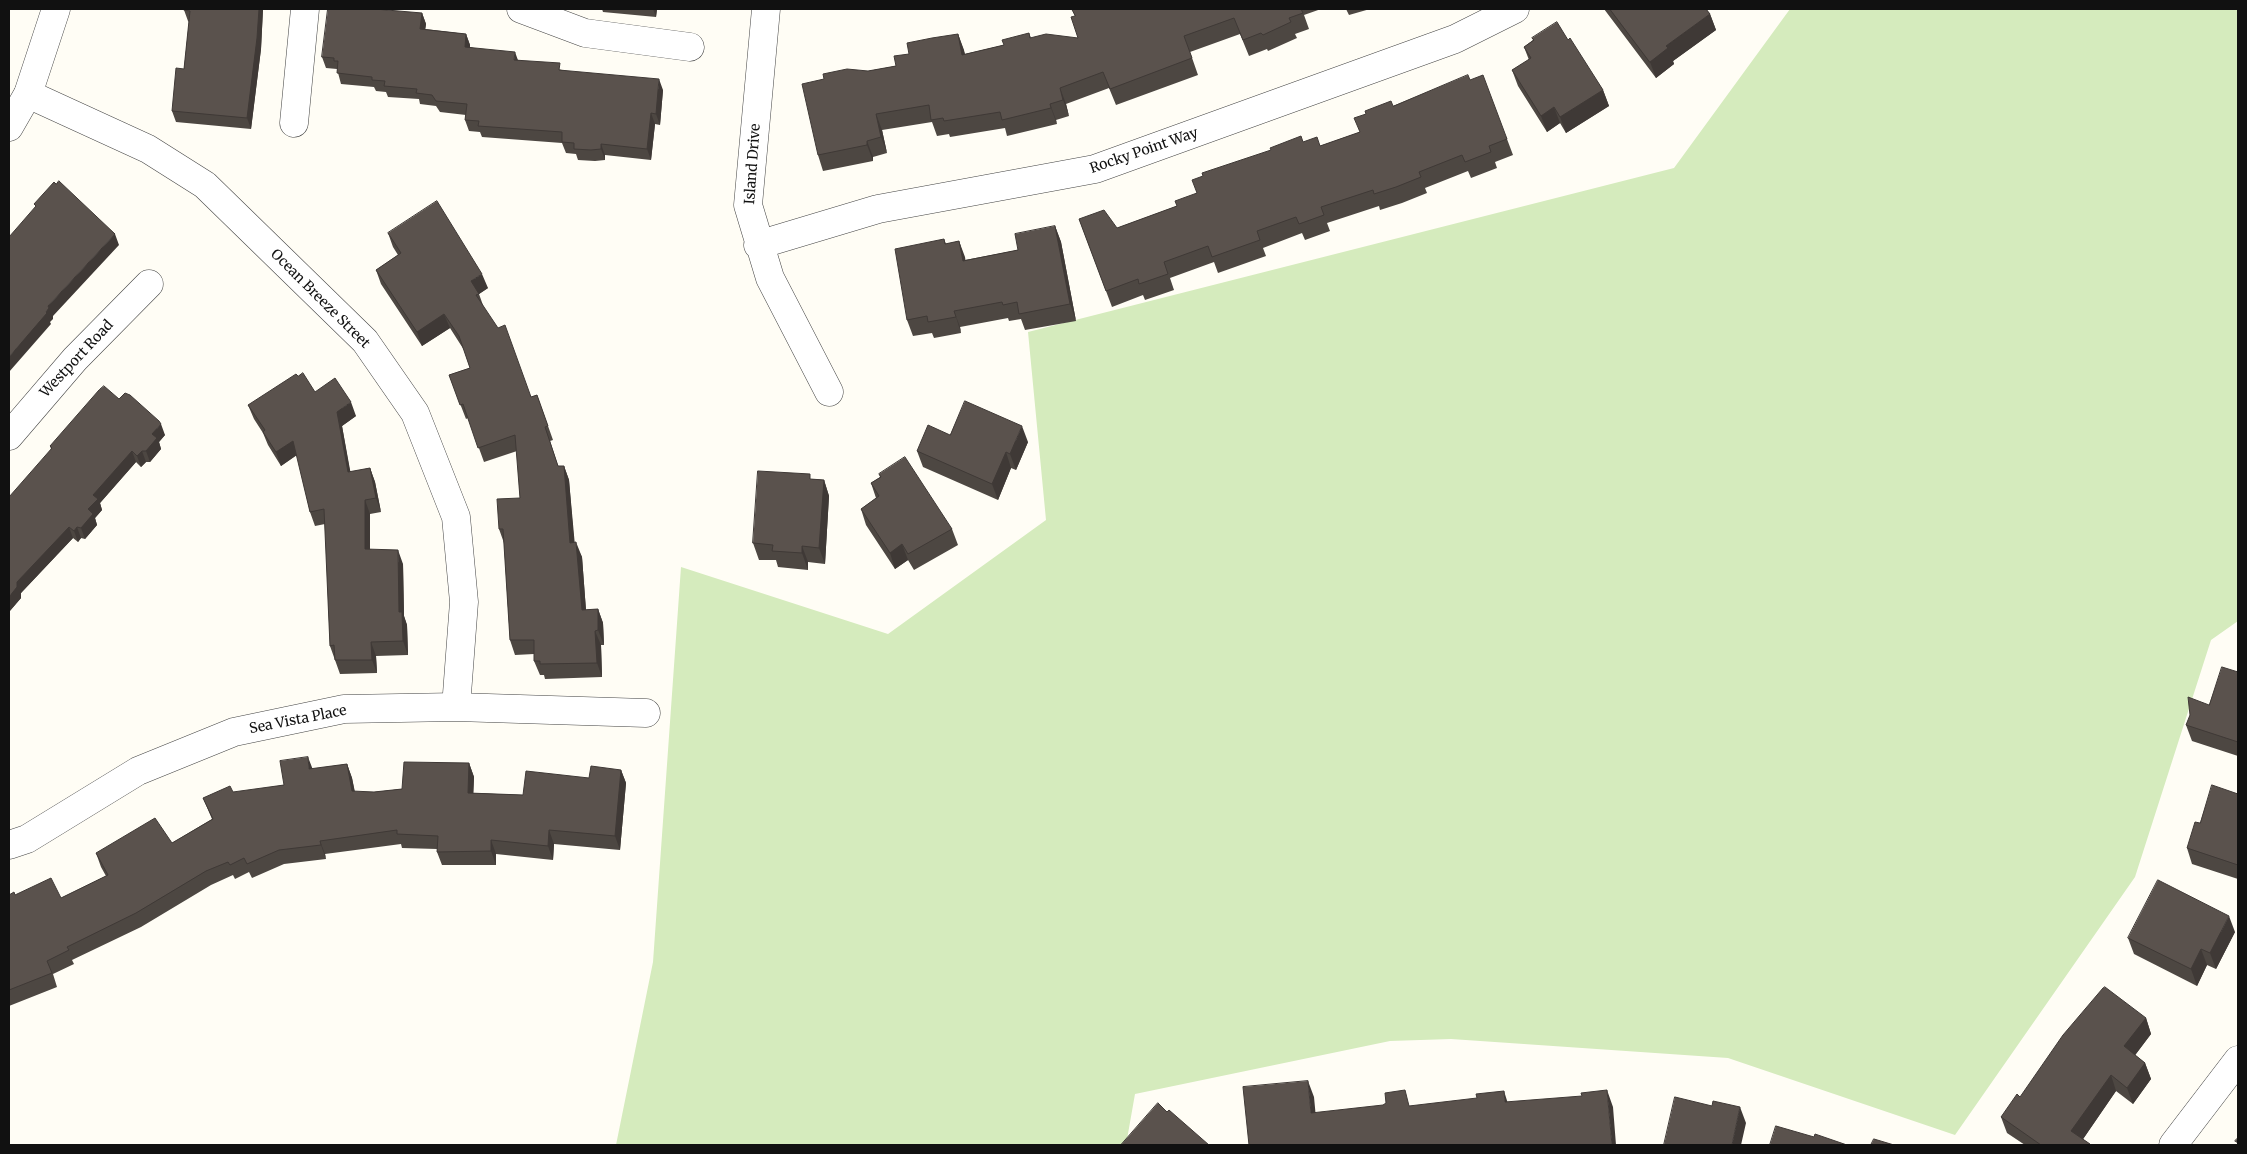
<!DOCTYPE html>
<style>
body{margin:0}
#map{position:relative;width:2247px;height:1154px;overflow:hidden;background:#fffdf5;font-family:Merriweather,serif}
canvas{display:block}
.frame{position:absolute;inset:0;border:10px solid #111;pointer-events:none}
</style>
<div id="map">
<canvas width="2247" height="1154"></canvas>
<div class="frame"></div>
</div>
<script>
const g = document.querySelector('canvas').getContext('2d');
g.lineJoin = 'round';
function fill(path, color) {
  g.fillStyle = color;
  g.fill(path, 'evenodd');
}
function strokePath(path, color, width, dash) {
  g.strokeStyle = color;
  g.lineWidth = width;
  g.lineCap = dash ? 'butt' : 'round';
  g.setLineDash(dash || []);
  g.stroke(path);
}
function label(font, color, halo, rows, align = 'center') {
  g.font = font + ' Merriweather,serif';
  g.lineWidth = 5;
  g.setLineDash([]);
  g.textBaseline = 'middle';
  g.strokeStyle = halo;
  g.fillStyle = color;
  for (const [text, x, y, turn = 0] of rows) {
    g.save();
    g.translate(x, y);
    g.rotate((+turn || 0) * Math.PI / 180);
    g.textAlign = isNaN(turn) ? turn : align;
    if (halo) g.strokeText(text, 0, 0);
    g.fillText(text, 0, 0);
    g.restore();
  }
}
fill(new Path2D(`
 M1790,9H2238V621L2211,640L2135,877L1955,1135L1728,1058L1451,1039L1390,1041L1135,1094L1126,1145H616L653,962L681,567L888,634L1046,520L1028,332L1674,168Z`), '#d5ebbd');
const minor = new Path2D(`
 M521,9L585,33L690,47
 M766,9L748,205L770,278L829,392
 M28,94L148,149L205,185L365,341L415,413L456,517L464,602L456,707
 M294,123L305,9
 M758,245L878,209L1095,169L1455,39L1515,9
 M9,436L75,359L149,284
 M9,845L27,839L138,771L234,732L344,709L456,707L646,713
 M2173,1145L2238,1060`);
const tertiary = new Path2D(`
 M9,127L28,94L56,9`);
strokePath(minor, '#444', 29);
strokePath(tertiary, '#444', 29);
strokePath(minor, '#fff', 28);
strokePath(tertiary, '#fff', 28);
fill(new Path2D(`
 M263,9L261,49L251,129L176,122L172,111L184,69L189,22L188,21L184,10Z
 M602,9H657L656,17L603,12Z
 M1072,9H1321L1304,15L1309,29L1295,34L1297,38L1268,51L1267,49L1249,56L1240,34L1190,52L1198,75L1116,105L1109,88L1066,104L1069,116L1056,120L1057,124L1007,136L1005,128L950,137L949,134L937,136L932,122L882,130L887,153L873,157V161L823,171L818,155L868,71L896,66L909,54L958,34L965,54L1004,45L1029,33L1031,38H1078L1075,16Z
 M1346,9H1370L1349,15Z
 M1604,9H1706L1710,14L1716,30L1673,61L1674,64L1656,78Z
 M422,13L426,24L425,29L466,34L470,45V47L518,60L562,70L663,90L660,125L655,124L651,160L605,155V160L595,161L578,160L576,154L566,153L562,143L482,137L480,132L469,131L465,120L466,115L440,112L436,106L420,104L419,99L388,97L386,92L376,91L374,87L341,84L337,69L326,68L322,57Z
 M1532,38L1568,40L1603,90L1609,106L1566,133L1560,123L1547,132L1518,86L1512,70L1529,60L1524,47L1533,40Z
 M1470,80L1507,139L1513,155L1495,162L1497,168L1471,178L1468,171L1425,188L1427,193L1402,203L1380,210L1379,206L1327,223L1330,231L1305,240L1302,233L1263,248L1266,256L1218,273L1214,262L1170,278L1174,290L1145,300L1143,295L1112,307L1079,219L1117,228L1177,206L1197,193L1303,142L1320,146L1360,132L1393,106Z
 M1055,226L1061,242L1076,321L1025,330L1021,319L1009,321L1008,318L960,327L961,333L934,338L932,333L913,336L907,320L944,239L946,244L959,241L965,260L1018,250Z
 M388,233L488,288L479,294L484,308L531,397L537,395L553,440L550,441L558,466H564L569,480L574,542L582,557L586,610L598,609L603,623L604,645H601L602,677L545,679L544,675H540L534,661V654L515,655L510,640L504,543L499,529L520,498L517,451L484,462L468,418L466,419L449,375L470,368L464,350L450,328L422,346L381,284L376,270L398,255L393,247Z
 M315,392L356,416L342,426L350,472L370,468L375,482L381,512L370,514V549L403,564L404,616L407,625L408,655L376,656L377,673L340,674L330,646L325,524L315,526L310,512L297,455L281,466L268,445L263,433L254,419L248,405Z
 M119,399L165,435L159,442L161,449L150,462H146L141,467L136,462L100,503L102,510L95,518L97,525L85,539L81,538L78,542L73,538L21,593V598L9,612L51,449L50,446Z
 M950,435L1028,442L1016,470L1011,468L998,500L923,467L917,451Z
 M879,474L952,529L958,545L914,570L908,560L895,569L866,525L861,509L876,498L871,483L880,477Z
 M812,479L824,480L829,496L825,564L808,562V570L778,567L776,560H759L753,543Z
 M2238,672V756L2192,741L2186,725L2209,705Z
 M469,763L474,777L473,793L523,795L621,770L626,783L620,850L554,844L553,860L496,854V865H442L437,852V849L402,848L401,844L325,854L326,859L284,864L252,878L249,872L235,879L233,875L211,885L141,927L72,960L74,964L53,974L57,987L9,1006V895L61,898L106,876L101,867L96,853L172,843L212,819L203,798L284,785L312,769L347,764L352,778L355,792H374L402,789Z
 M2238,794V879L2192,864L2187,848L2200,823Z
 M2235,932L2216,969L2207,965L2197,986L2134,954L2128,938Z
 M2146,1018L2151,1034L2135,1055L2145,1063L2151,1079L2133,1104L2116,1091L2083,1139L2090,1145H2025L2007,1133L2001,1117L2020,1097Z`), '#4d4742');
fill(new Path2D(`
 M259,9H263L261,49L251,129L247,118Z
 M653,9H657L656,17Z
 M422,13L426,24L424,40L420,29Z
 M1710,14L1716,30L1673,61L1674,64L1656,78L1650,62L1666,46Z
 M466,34L470,45L469,58L465,47Z
 M958,34L964,50L968,71L962,55Z
 M515,52L519,63L514,60Z
 M659,79L663,90L660,125L656,114Z
 M1060,88L1066,104L1069,116L1063,100Z
 M1603,90L1609,106L1566,133L1560,117Z
 M1050,104L1056,120L1057,124L1051,108Z
 M1554,107L1560,123L1547,132L1541,116Z
 M651,113L655,124L651,160L647,149Z
 M876,114L882,130L887,153L881,137Z
 M867,141L873,157V161L867,145Z
 M601,144L605,155V160L601,149Z
 M1055,226L1061,242L1076,321L1070,304Z
 M115,234L119,245L53,316V319L50,322L51,324L9,372V357L46,312L48,306Z
 M959,241L965,257L968,277L963,261Z
 M482,274L488,288L479,294L471,281Z
 M954,311L960,327L961,333L956,317Z
 M444,314L450,328L422,346L417,332Z
 M351,402L356,416L342,426L353,486L348,472L337,412Z
 M161,424L165,435L159,442L161,449L150,462L146,451L152,434Z
 M1022,426L1028,442L1016,470L1010,454Z
 M293,441L298,454L281,466L276,452Z
 M132,451L136,462L100,503L102,510L95,518L97,525L85,539L81,528L93,495Z
 M142,451L146,462L141,467L137,456Z
 M1006,452L1011,468L998,500L992,484Z
 M564,466L569,480L576,557L570,543Z
 M370,468L375,482L381,512L376,498Z
 M824,480L829,496L825,564L819,548Z
 M365,500L370,514V563L365,549Z
 M69,527L73,538L21,593V598L9,612V597L17,582Z
 M77,527L81,538L78,542L74,531Z
 M576,542L582,557L587,624L582,610Z
 M902,544L908,560L895,569L890,553Z
 M802,546L808,562V570L802,553Z
 M398,550L403,564L404,616L407,625L408,655L403,641L399,612Z
 M598,609L603,623L604,645L598,630Z
 M595,631L601,645L602,677L597,663Z
 M371,642L376,656L377,673L372,660Z
 M308,757L313,770L309,769Z
 M469,763L474,777L473,807L468,793Z
 M347,764L352,778L357,805L352,791Z
 M621,770L626,783L620,850L615,836Z
 M549,830L554,844L553,860L548,846Z
 M491,840L496,854V865L491,851Z
 M320,841L325,854L326,859L321,845Z
 M2229,916L2235,932L2216,969L2210,953Z
 M2201,949L2207,965L2197,986L2191,969Z
 M2146,1018L2151,1034L2130,1062L2124,1046Z
 M2145,1063L2151,1079L2133,1104L2127,1088Z
 M2111,1075L2116,1091L2079,1145L2071,1131Z
 M1308,1081L1314,1097L1317,1129L1311,1113Z
 M1607,1090L1613,1107L1616,1145H1612Z
 M1504,1091L1509,1107L1505,1102Z
 M1740,1107L1746,1123L1741,1145H1732Z`), '#3f3936');
const building = new Path2D(`
 M184,9H259L257,38L247,118L172,111L176,68L184,69L190,11L184,10Z
 M328,9H375L422,13L420,29L466,34L465,47L515,52L514,60L560,63L559,70L659,79L656,114L651,113L647,149L601,144V149L591,150L574,149V143L562,142V132L478,126L479,121L465,120L467,104L436,101L432,95L416,93L417,89L384,86L385,81L372,80V77L337,73L338,61H334V58L322,57Z
 M1072,9H1301L1303,13L1289,18L1291,22L1263,35L1261,33L1243,40L1234,18L1184,36L1192,58L1110,89L1103,72L1060,88L1063,100L1050,104L1051,108L1002,120L1000,112L944,121L943,118L931,120L929,105L876,114L881,137L867,141V145L818,155L802,84L824,79L823,74L847,69L868,71L896,66L894,56L909,54L907,43L932,38L958,34L962,55L1004,45L1002,40L1029,33L1030,38L1046,34L1078,38L1071,17L1075,16Z
 M1610,9H1706L1710,14L1666,46L1668,48L1650,62Z
 M1557,22L1568,40L1570,38L1603,90L1560,117L1554,107L1541,116L1512,70L1531,58L1524,47L1534,40L1532,38Z
 M1468,75L1470,80L1483,75L1507,139L1489,146L1491,152L1465,162L1462,155L1419,172L1421,177L1396,187L1374,194L1373,190L1321,207L1324,215L1299,224L1296,217L1257,231L1260,240L1212,257L1208,246L1164,262L1168,274L1139,284L1138,279L1106,291L1079,219L1104,210L1117,228L1177,206L1175,201L1197,193L1192,180L1203,176L1202,173L1271,150L1270,148L1301,136L1303,142L1317,137L1320,146L1360,132L1354,118L1366,114L1365,111L1391,101L1393,106Z
 M59,181L115,234L48,306L49,308L46,312L47,313L9,357V237L36,206L34,204L54,182L56,184Z
 M437,201L482,274L471,281L479,294L476,295L498,328L505,325L531,397L537,395L548,426L545,427L558,466H564L570,543L576,542L582,610L598,609V630L595,631L597,663L540,664V661H534V640H510L503,529H499L497,499L520,498L515,435L478,448L463,404L460,405L449,375L470,368L459,336L444,314L417,332L376,270L401,253L388,233Z
 M1055,226L1070,304L1019,314L1017,302L1003,305L1002,302L954,311L956,317L928,322L927,316L907,320L895,249L944,239L945,244L959,241L963,261L1018,250L1015,234Z
 M303,373L315,392L335,378L351,402L337,412L348,472L370,468L376,498L365,500V549L398,550L399,612H402L403,641L371,642L372,660H335L334,645L330,646L324,509L310,512L293,441L276,452L263,432L265,430L248,405L296,374L298,376Z
 M104,386L119,399L125,393L130,395L159,421L161,424L152,434L157,438L146,451H142L137,456L132,451L93,495L98,499L88,509L93,514L81,528L77,527L74,531L69,527L17,582V587L9,597V497L52,448L50,446L99,390Z
 M965,401L1022,426L1010,454L1006,452L992,484L917,451L928,425L950,435Z
 M905,457L952,529L908,554L902,544L890,553L861,509L879,496L871,483L881,477L879,474Z
 M758,471L810,474V479L824,480L819,548L802,546V553L772,551L773,545L753,543Z
 M2222,667L2238,672V742L2186,725L2190,715L2188,697L2209,705Z
 M308,757L309,769L347,764L352,791L374,792L402,789L404,762L469,763L468,793L523,795L526,771L589,778L591,766L621,770L615,836L549,830L548,846L491,840V851L437,852L438,836L397,834V830L320,841L321,845L279,850L247,864L244,858L230,865L228,862L206,871L136,913L67,947L69,950L47,961L52,973L9,990V895L14,892L15,895L51,878L61,898L108,875L96,853L155,818L172,843L213,819L203,798L230,786L233,792L284,785L280,761Z
 M2212,785L2238,794V865L2187,848L2195,822L2200,823Z
 M2158,880L2229,916L2210,953L2201,949L2191,969L2128,938Z
 M2105,987L2146,1018L2124,1046L2145,1063L2127,1088L2111,1075L2071,1131L2090,1144L2089,1145H2041L2001,1117L2017,1094L2020,1097L2063,1035L2103,988Z
 M1308,1081L1311,1113L1383,1105L1386,1103L1385,1093L1405,1090L1409,1106L1477,1098L1476,1094L1504,1091L1505,1102L1582,1096L1581,1093L1607,1090L1612,1145H1249L1243,1087Z
 M1675,1097L1712,1106L1713,1101L1740,1107L1732,1145H1664Z
 M1158,1103L1167,1112L1169,1110L1209,1145H1121Z
 M1776,1126L1814,1137L1815,1134L1847,1145H1770Z
 M2238,1138V1143L2235,1141Z
 M1874,1139L1894,1145H1871Z`);
fill(building, '#5a524d');
strokePath(building, '#3f3936', 1);
label('14px', '#111', '#fff', [
 ["Rocky Point Way",1144,151,-19],
 ["Island Drive",753,164,-86],
 ["Ocean Breeze Street",320,299,45],
 ["Westport Road",77,359,-47],
 ["Sea Vista Place",298,720,-11]
]);
</script>
